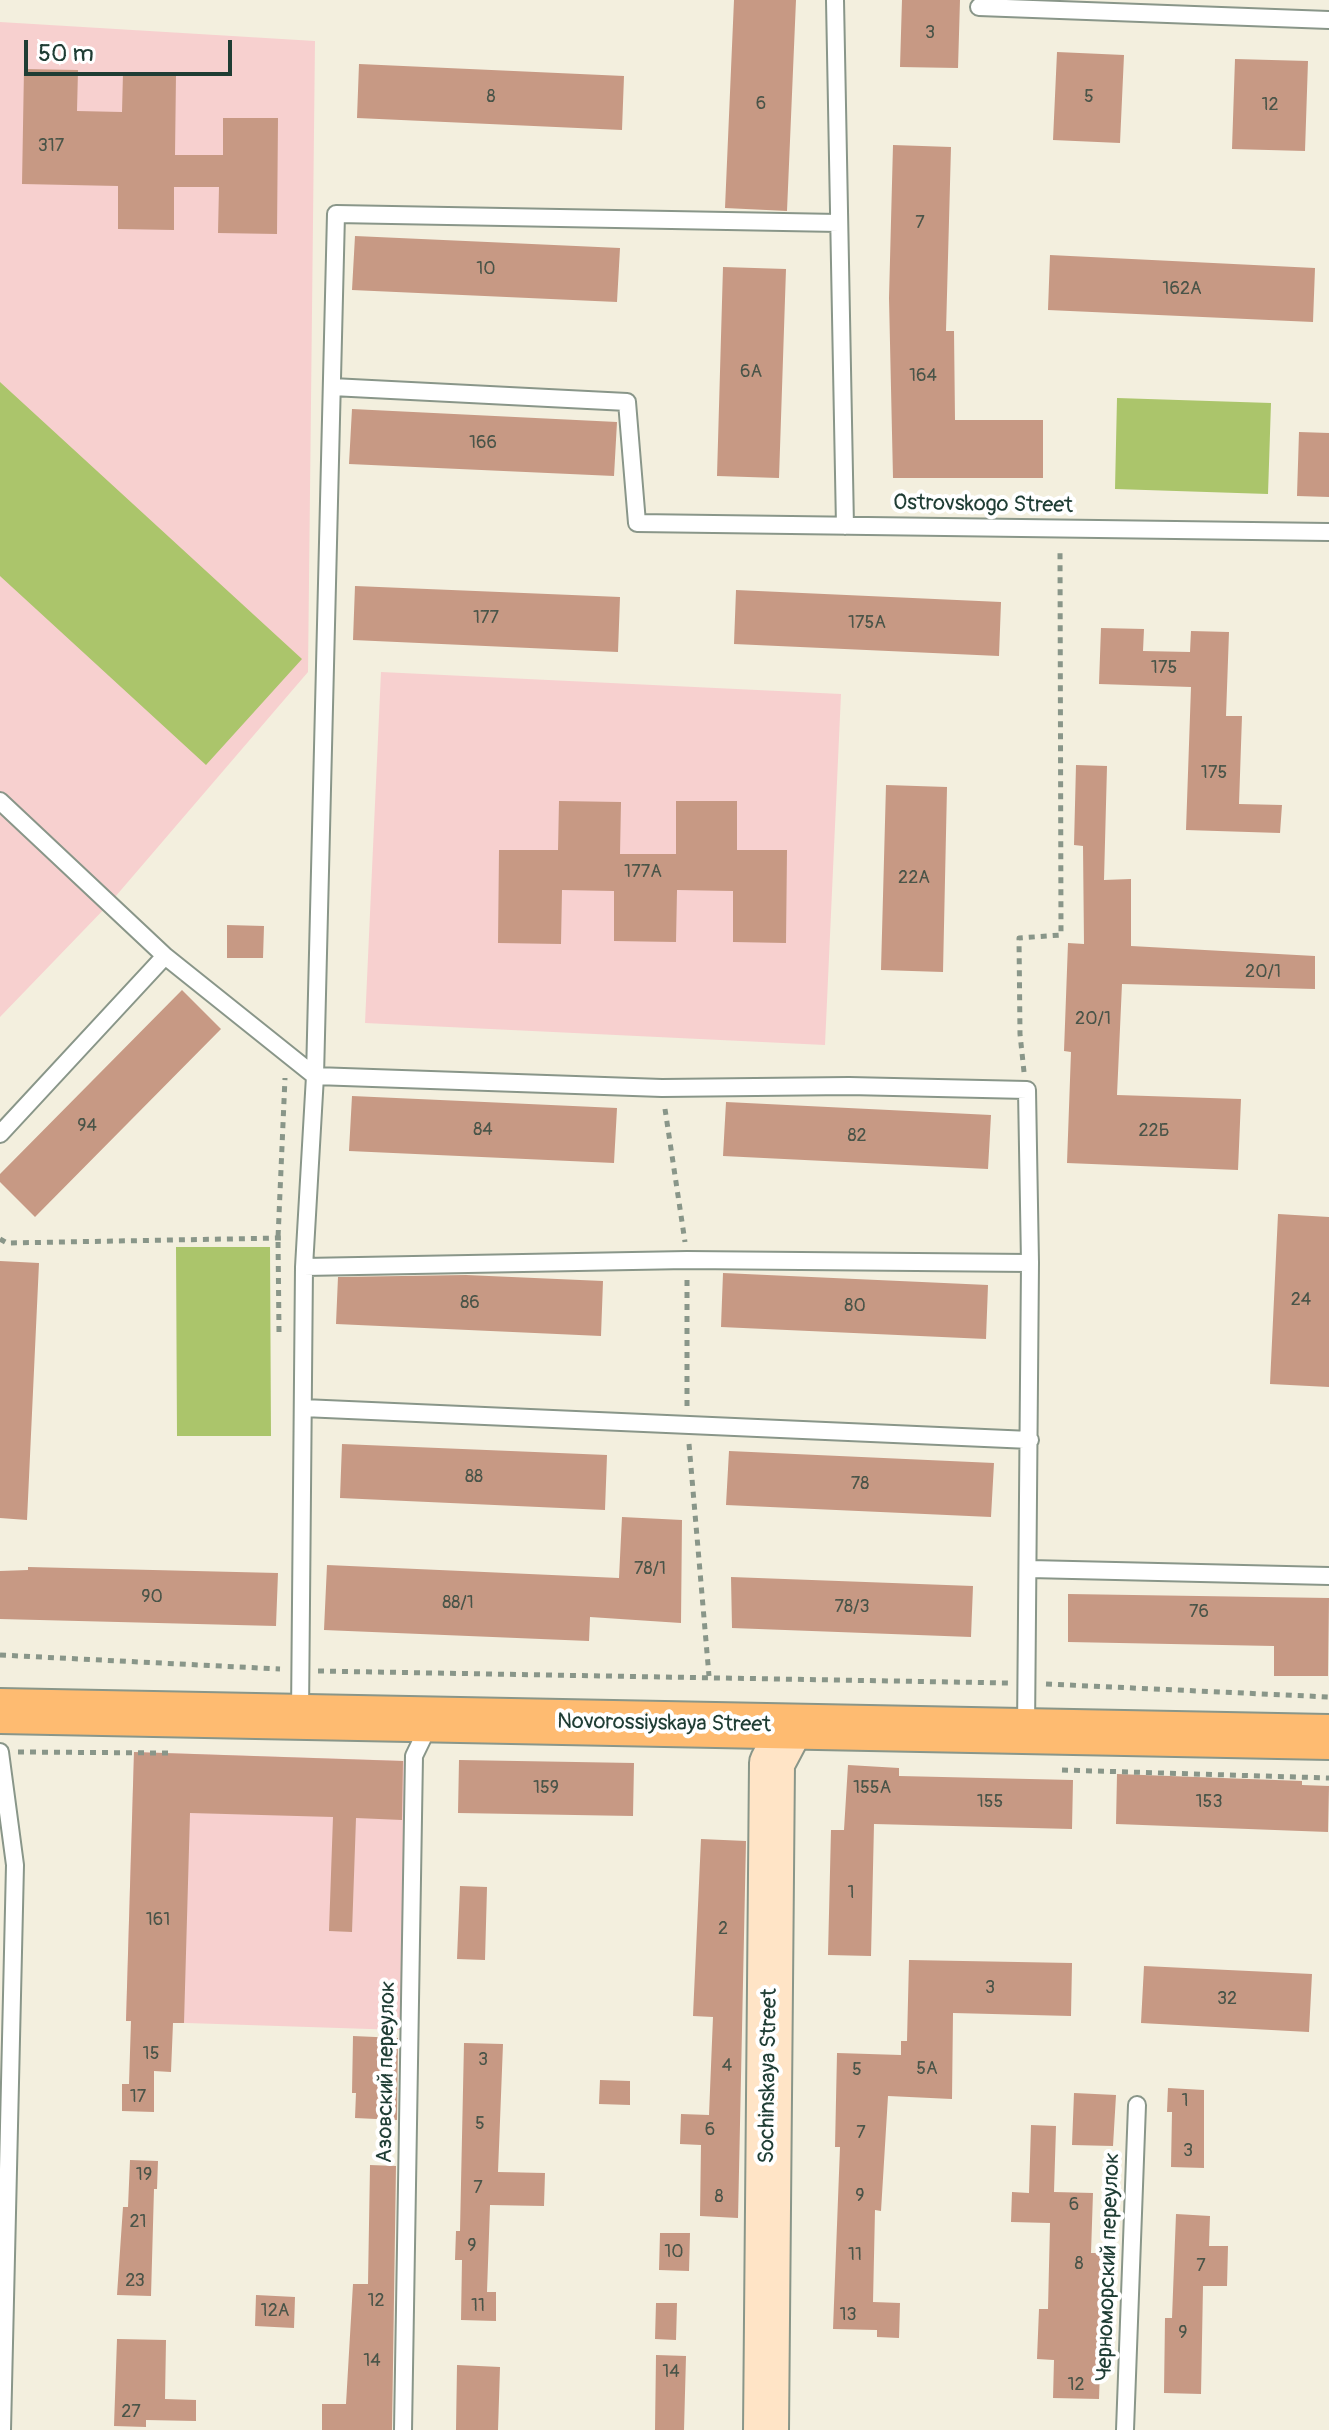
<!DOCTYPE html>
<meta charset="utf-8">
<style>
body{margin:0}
#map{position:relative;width:1329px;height:2430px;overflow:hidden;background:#f3efde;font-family:Pangolin,sans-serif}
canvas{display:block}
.scale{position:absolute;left:24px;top:40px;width:208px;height:36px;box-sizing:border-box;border:4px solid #1f3d34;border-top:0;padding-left:10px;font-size:24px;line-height:28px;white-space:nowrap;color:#1f3d34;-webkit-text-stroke:6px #fff;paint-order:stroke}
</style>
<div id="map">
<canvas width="1329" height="2430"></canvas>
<div class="scale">50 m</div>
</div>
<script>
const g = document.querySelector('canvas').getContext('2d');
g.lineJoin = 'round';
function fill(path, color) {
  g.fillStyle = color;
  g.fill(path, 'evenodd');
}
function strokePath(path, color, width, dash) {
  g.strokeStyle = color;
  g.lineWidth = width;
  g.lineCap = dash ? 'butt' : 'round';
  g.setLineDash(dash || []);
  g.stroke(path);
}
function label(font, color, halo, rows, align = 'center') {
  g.font = font + ' Pangolin,sans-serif';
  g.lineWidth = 8;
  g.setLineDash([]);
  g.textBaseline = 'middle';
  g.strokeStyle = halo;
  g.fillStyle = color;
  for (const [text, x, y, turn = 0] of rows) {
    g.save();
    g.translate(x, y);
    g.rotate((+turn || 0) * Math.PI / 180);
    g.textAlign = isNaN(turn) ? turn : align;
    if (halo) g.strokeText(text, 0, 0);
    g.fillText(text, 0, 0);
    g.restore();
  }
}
fill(new Path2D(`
 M0,22L315,41L308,672L109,904L0,1017Z
 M381,672L841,694L825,1045L365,1023Z
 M134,1752L408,1761L400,2030L126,2021Z`), '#f7d0cf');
fill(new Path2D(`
 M0,382L302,659L206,765L0,576Z
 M1117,398L1271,403L1268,494L1115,489Z
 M176,1247H270L271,1436H177Z`), '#abc56b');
fill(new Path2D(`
 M734,0H796L787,211L725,208Z
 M902,0H960L958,68L900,67Z
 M1057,52L1124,55L1120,143L1053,140Z
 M1235,59L1308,61L1305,151L1232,149Z
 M359,64L624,76L622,130L357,118Z
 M24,69L78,70L77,111L122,112L123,73L176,74L175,155H223V118H278L277,234L218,233L219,187H174V230L118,229V186L22,184Z
 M893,145L951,147L946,331H954L955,420H1043V478H893L889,298Z
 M355,236L620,248L617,302L352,290Z
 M1050,255L1315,268L1313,322L1048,310Z
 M723,267L786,269L779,478L717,476Z
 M352,409L617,422L614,476L349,464Z
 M1299,432L1329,433V497L1297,496Z
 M355,586L620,597L618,652L353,640Z
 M736,590L1001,602L999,656L734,644Z
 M1101,628L1144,629L1143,651L1190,652L1191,631L1229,632L1226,716H1242L1239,804L1282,805L1280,833L1186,830L1191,687L1099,684Z
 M1076,765L1107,766L1104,880L1131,879V946L1315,956V989L1122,984L1117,1095L1241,1099L1238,1170L1067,1163L1071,1052L1064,1051L1068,943L1084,944L1083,846L1074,845Z
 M886,785L947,787L943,972L881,970Z
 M559,801L621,802L620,854H676V801H737V850H787L786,943L733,942V891L677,890L676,942L614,941V891L562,890L561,944L498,943L499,850H558Z
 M227,925L264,926L263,958H227Z
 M182,990L221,1029L35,1217L0,1182V1174Z
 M352,1096L617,1108L614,1163L349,1151Z
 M726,1102L991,1115L988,1169L723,1156Z
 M1278,1214L1329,1217V1387L1270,1384Z
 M0,1261L39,1263L27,1520L0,1518Z
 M723,1273L988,1285L986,1339L721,1327Z
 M466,1275L603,1281L601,1336L336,1324L338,1277Z
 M342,1444L607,1455L605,1510L340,1498Z
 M729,1451L994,1463L991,1517L726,1505Z
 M622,1517L682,1520L681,1623L590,1617L589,1641L324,1630L327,1565L619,1578Z
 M28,1567L278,1573L276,1626L0,1619V1571L28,1570Z
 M731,1577L973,1586L971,1637L732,1628Z
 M1068,1594L1329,1598L1328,1676H1274V1646L1068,1642Z
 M134,1752L403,1761L402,1820L356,1818L352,1932L329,1931L333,1817L190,1813L184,2023H173L171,2072L154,2071V2112L122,2111V2084H129L131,2021H126Z
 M459,1760L634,1763L633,1816L458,1813Z
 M848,1765L899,1768V1776L1073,1780L1072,1829L874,1824L871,1956L828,1955L831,1830H844Z
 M1117,1774L1302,1781V1785L1329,1786L1328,1832L1116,1824Z
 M701,1839L746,1841L738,2218L700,2216L701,2145L680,2144L681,2114L709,2115L713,2017L693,2016Z
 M460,1886L487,1887L485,1960L457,1959Z
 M909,1960L1072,1963L1071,2016L953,2013L952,2099L888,2096L881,2211L875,2210L873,2302L900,2303L899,2338L877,2337V2330L833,2329L840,2147H835L837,2053L901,2055V2041H907Z
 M1144,1966L1312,1974L1309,2032L1141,2023Z
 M353,2036L398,2038L397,2120L355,2118L356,2093H352Z
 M464,2043L503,2044L498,2172L545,2173L544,2206L490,2205L487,2292H496V2321L461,2320L462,2260H455L456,2231H460Z
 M600,2080L630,2081V2105L599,2104Z
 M1168,2088L1204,2090V2168L1171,2167L1172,2112H1167Z
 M1074,2093L1116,2095L1113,2146L1072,2145Z
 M1031,2125L1056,2126L1054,2192L1093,2193L1091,2253H1109V2337H1101L1099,2399L1053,2398L1054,2360L1037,2359L1039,2309H1048L1050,2223L1011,2222L1012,2192L1029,2193Z
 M130,2160L158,2161L157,2189H154L151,2296L117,2295L123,2207H128Z
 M370,2165L396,2166L392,2430H322V2404H346L353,2284H368Z
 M1176,2214L1210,2216L1209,2246H1228L1227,2286H1203L1201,2394L1164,2393L1165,2318H1172Z
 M660,2233H690L689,2271L659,2270Z
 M256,2295L295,2297L294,2328L255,2326Z
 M656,2303H677L676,2340L655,2339Z
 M117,2339L166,2340L165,2399L196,2400V2421L146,2420V2427L114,2426Z
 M656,2355L686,2356L684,2430H655Z
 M457,2365L500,2367L498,2430H456Z`), '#c79984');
const service = new Path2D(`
 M835,0L845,526
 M979,7L1329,20
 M839,223L336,214L315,1076L662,1088L849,1086L1027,1090L1030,1263L1026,1731
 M332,387L627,402L637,523L1329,532
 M0,801L165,956L0,1134
 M165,956L315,1076L304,1267L300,1715
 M304,1267L687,1260L1030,1263
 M303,1408L1030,1440
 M1030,1569L1329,1576
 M0,1752L15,1865L2,2430
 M403,2430L414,1756L430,1723
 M1125,2430L1137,2105`);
const secondary = new Path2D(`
 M766,2430L772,1763L791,1727`);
const primary = new Path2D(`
 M0,1711L1329,1737`);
strokePath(service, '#899689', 20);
strokePath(secondary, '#899689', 48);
strokePath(primary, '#899689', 48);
strokePath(new Path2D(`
 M1024,1072L1020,1034L1019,938L1061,935L1060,549
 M665,1109L685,1242
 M0,1239L7,1243L281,1238
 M687,1280V1406
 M279,1332L278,1238L285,1078
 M689,1444L709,1676
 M0,1655L280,1669
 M318,1671L1008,1683
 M1046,1684L1329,1697
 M18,1752L168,1753
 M1062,1770L1329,1778`), '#899689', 5, [6, 6]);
strokePath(service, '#fff', 16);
strokePath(secondary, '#ffe4c6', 44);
strokePath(primary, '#febb71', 44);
label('18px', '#495448', null, [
 ["3",930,33],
 ["8",491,97],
 ["5",1089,97],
 ["6",761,104],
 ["12",1270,105],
 ["317",51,146],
 ["7",920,223],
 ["10",486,269],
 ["162А",1182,289],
 ["6А",751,372],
 ["164",923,376],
 ["166",483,443],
 ["177",486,618],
 ["175А",867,623],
 ["175",1164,668],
 ["175",1214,773],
 ["177А",643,872],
 ["22А",914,878],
 ["20/1",1263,972],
 ["20/1",1093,1019],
 ["94",87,1126],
 ["84",483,1130],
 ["22Б",1154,1131],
 ["82",857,1136],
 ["24",1301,1300],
 ["86",470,1303],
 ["80",855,1306],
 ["88",474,1477],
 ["78",860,1484],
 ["78/1",650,1569],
 ["90",152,1597],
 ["88/1",458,1603],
 ["78/3",852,1607],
 ["76",1199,1612],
 ["159",546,1788],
 ["155А",872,1788],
 ["155",990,1802],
 ["153",1209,1802],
 ["1",851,1893],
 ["161",158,1920],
 ["2",723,1929],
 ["3",990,1988],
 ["32",1227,1999],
 ["15",151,2054],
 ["3",483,2060],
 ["4",727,2066],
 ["5А",927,2069],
 ["5",857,2070],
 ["17",138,2097],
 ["1",1185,2101],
 ["5",480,2124],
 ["6",710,2130],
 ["7",861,2133],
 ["3",1188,2151],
 ["19",144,2175],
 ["7",478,2188],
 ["9",860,2196],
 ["8",719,2197],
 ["6",1074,2205],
 ["21",138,2222],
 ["9",472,2246],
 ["10",674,2252],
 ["11",855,2255],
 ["8",1079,2264],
 ["7",1201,2266],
 ["23",135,2281],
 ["12",376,2301],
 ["11",478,2306],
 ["12А",275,2311],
 ["13",848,2315],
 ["9",1183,2333],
 ["14",372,2361],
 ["14",671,2372],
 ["12",1076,2385],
 ["27",131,2412]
]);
label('22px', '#1f3d34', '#fff', [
 ["Ostrovskogo Street",983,505,1],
 ["Novorossiyskaya Street",664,1724,1],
 ["Азовский переулок",387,2072,-89],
 ["Sochinskaya Street",769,2076,-89],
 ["Черноморский переулок",1109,2267,-88]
]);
</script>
